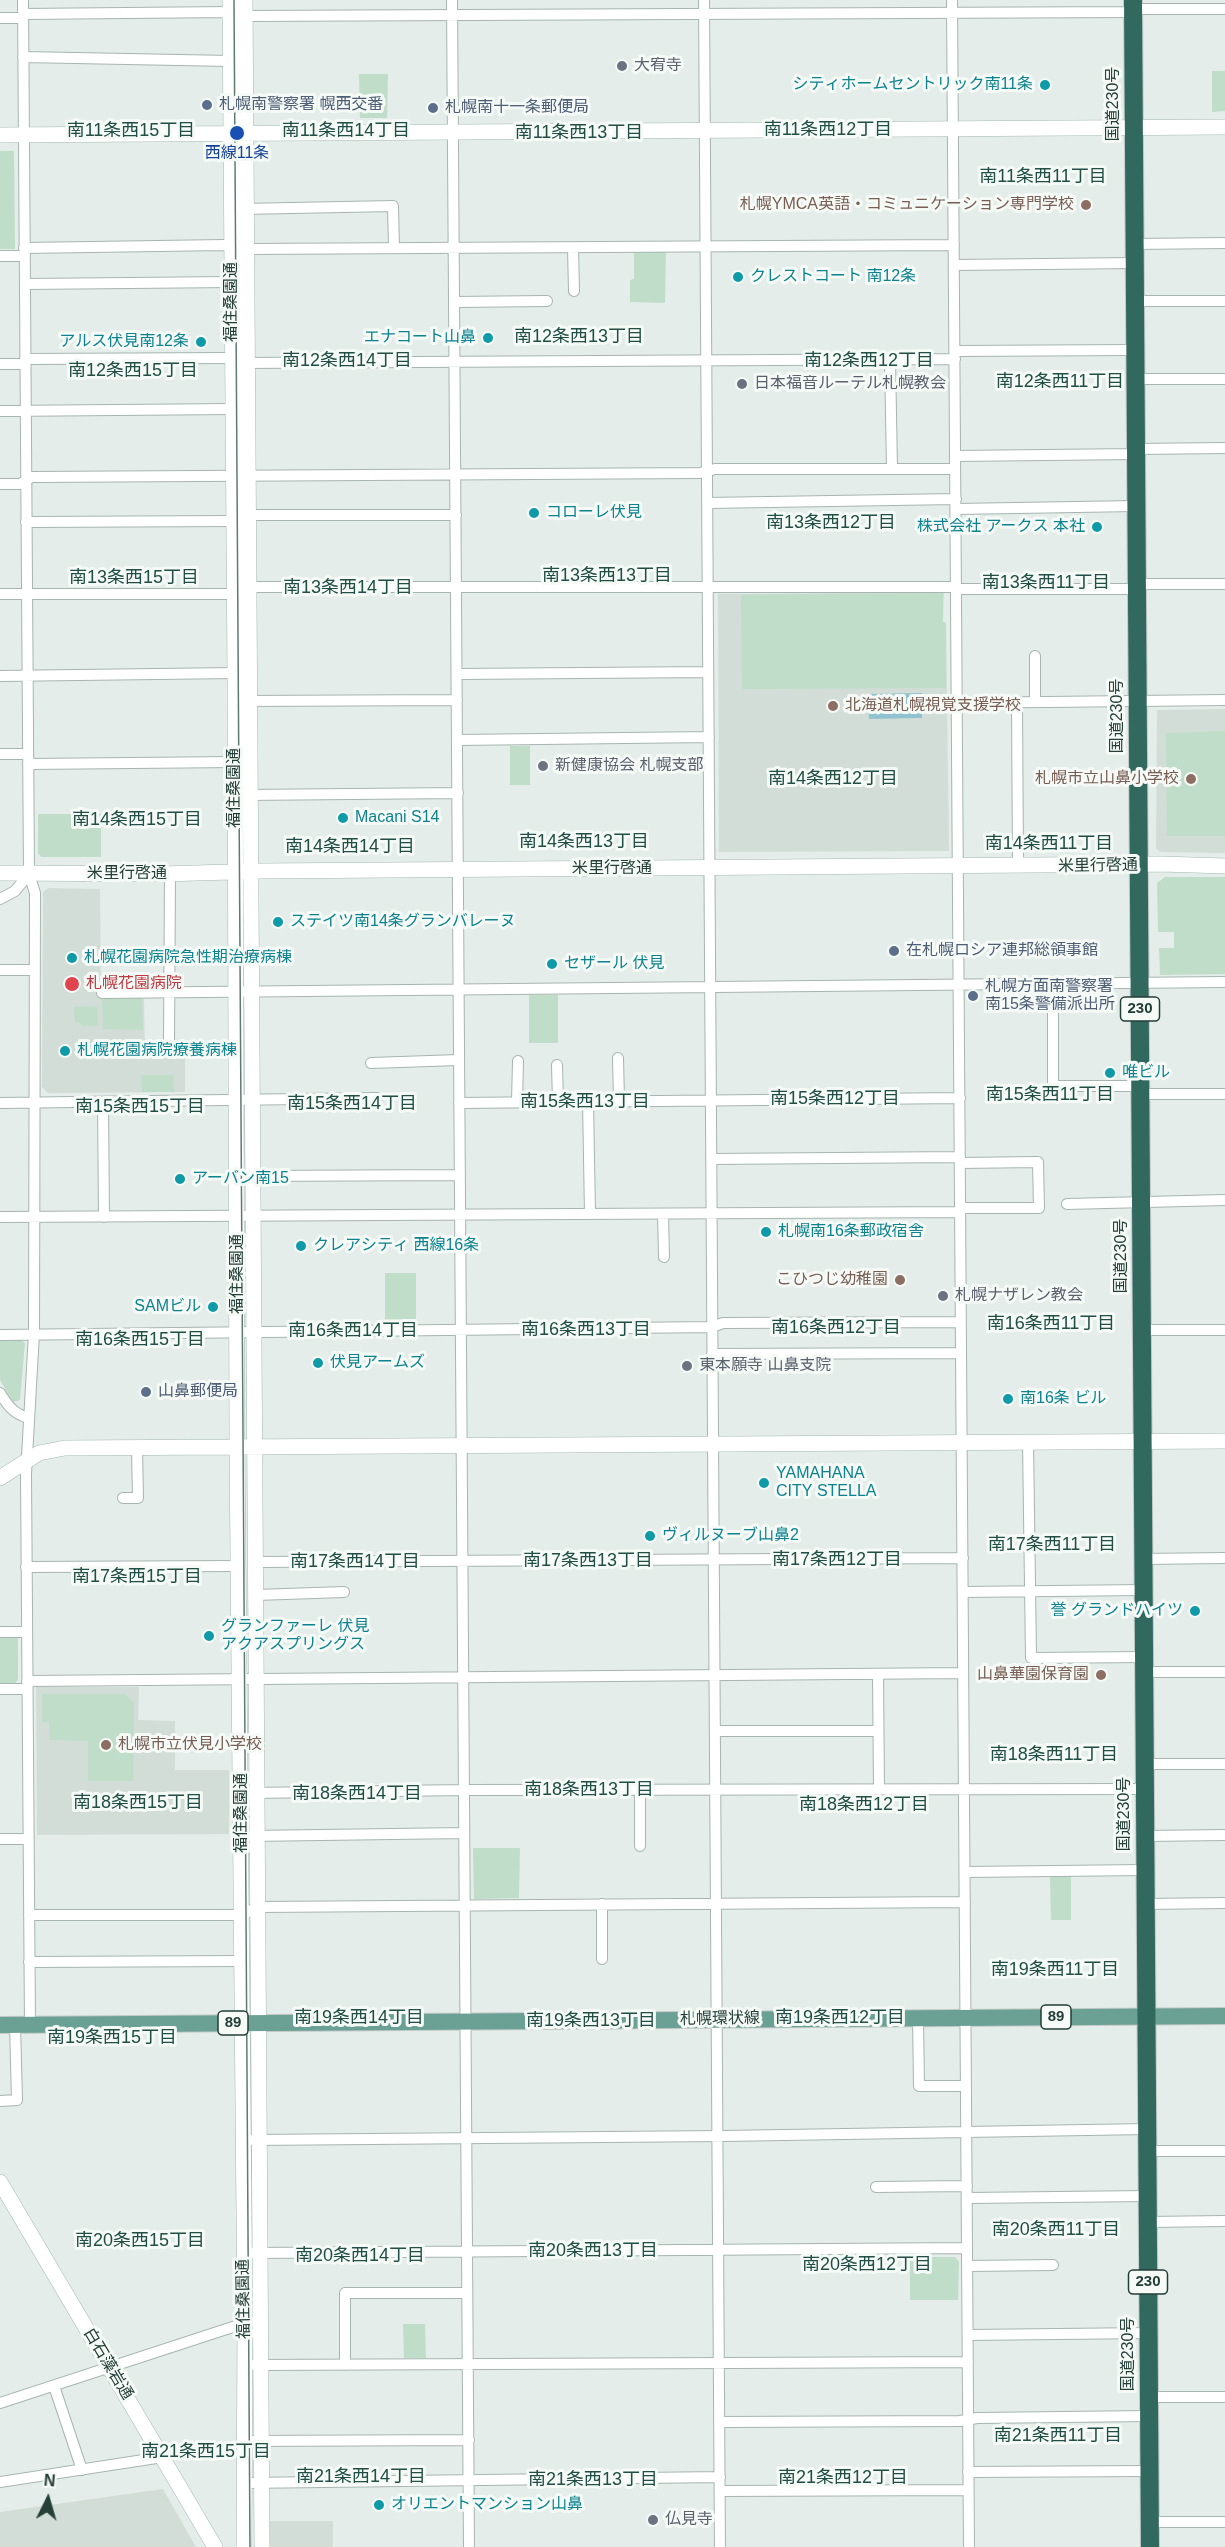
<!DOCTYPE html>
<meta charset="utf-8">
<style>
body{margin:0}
#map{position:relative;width:1225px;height:2547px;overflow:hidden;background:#e4ede9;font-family:Helvetica,sans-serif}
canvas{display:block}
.north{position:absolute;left:18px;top:2469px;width:60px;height:60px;-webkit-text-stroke:4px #f5faf7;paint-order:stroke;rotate:5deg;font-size:16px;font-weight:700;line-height:24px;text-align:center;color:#243e38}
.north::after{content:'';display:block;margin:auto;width:21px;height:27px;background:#243e38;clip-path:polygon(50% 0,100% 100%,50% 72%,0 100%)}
</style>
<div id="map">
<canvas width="1225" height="2547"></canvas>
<div class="north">N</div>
</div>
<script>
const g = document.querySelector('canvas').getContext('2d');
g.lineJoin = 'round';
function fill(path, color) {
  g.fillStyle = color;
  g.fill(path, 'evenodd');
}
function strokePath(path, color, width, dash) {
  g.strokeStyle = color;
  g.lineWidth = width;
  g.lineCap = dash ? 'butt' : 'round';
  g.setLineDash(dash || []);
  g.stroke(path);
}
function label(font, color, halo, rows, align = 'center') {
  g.font = font + ' Helvetica,"Noto Sans JP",sans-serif';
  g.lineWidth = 6;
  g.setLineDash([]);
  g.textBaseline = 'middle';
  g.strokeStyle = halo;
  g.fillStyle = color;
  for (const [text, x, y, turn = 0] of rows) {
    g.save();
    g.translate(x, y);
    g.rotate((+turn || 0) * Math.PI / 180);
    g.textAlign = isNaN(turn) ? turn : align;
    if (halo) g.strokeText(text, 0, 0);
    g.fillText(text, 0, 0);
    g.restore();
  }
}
fill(new Path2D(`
 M944,592L943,622L946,623L949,851L719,852L718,594Z
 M1225,709V853L1161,852L1156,849L1157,710Z
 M48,888L100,889L101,996L144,997L145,1049L185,1050V1092L48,1093L42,1087L43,892Z
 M36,1687H139L138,1720L175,1721V1770H229V1834L37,1835Z
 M163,2489L196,2547H0V2512Z
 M270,2521H333V2547H270Z`), '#d3ddd8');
fill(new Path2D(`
 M1212,71H1225V111L1212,112Z
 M359,74H388L387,118H360Z
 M0,151H14L15,249H0Z
 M634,250H666L665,303L630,302V280L634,279Z
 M943,593V622L946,623V688L742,689L741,595Z
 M1225,731V836H1167L1166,733Z
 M510,746H530V785H510Z
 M38,814H101V857H41L38,853Z
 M1165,877H1225V974L1160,975L1159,948H1174V932H1158L1157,883Z
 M529,995H558V1043H529Z
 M102,998L142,999L143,1030L103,1029Z
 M97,1006L98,1026H81V1023L75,1022L74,1007Z
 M141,1075H173L174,1092H142Z
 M385,1273H416V1321H385Z
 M2,1339L21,1340L25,1343L20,1400L13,1402L0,1380V1341Z
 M18,1637V1680L15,1683H0V1638Z
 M42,1694H125L134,1703L133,1781H88V1741L49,1740V1722H42Z
 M473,1848H520L519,1898L474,1899Z
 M1050,1876H1071V1920H1051Z
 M910,2257H955L959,2262L958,2300H910Z
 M403,2324H425L426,2358H404Z`), '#bfddc8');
fill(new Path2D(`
 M922,693V718L869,719L868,694Z`), '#90c3cf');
const street = new Path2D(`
 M23,0L29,874L35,893L34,1333L26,1474L30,2025
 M452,0L469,2547
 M704,0L720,2547
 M952,0L969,2547
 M1133,9H1225
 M23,14L230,12L245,16L1133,12
 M0,18H23
 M23,57L230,61
 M241,209L393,206L394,248
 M1134,244L1225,243
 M24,248L225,245L247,249L954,245
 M573,248L574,291
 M0,256H25
 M954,265L1134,263
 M25,284L232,282
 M1134,301H1225
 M454,302L547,301
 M955,351L1134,350
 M25,359L232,358
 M890,359L892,469
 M241,363L955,359
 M0,364H25
 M1135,379H1225
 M0,411L233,409
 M1135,449L1225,448
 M955,456L1136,454
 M0,484H20L32,477L700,473L715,469H955
 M707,503L956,499
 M956,509L1136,506
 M243,515H456
 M26,522L234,521
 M1137,584H1225
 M242,587H956
 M956,589H1137
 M0,594H234
 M1035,656V702
 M457,674L708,672
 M0,676L235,673
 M244,701L457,700
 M1017,702L1018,867
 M957,703L1225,700
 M457,740L709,737
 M0,754H28
 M28,764L235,762
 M244,795L458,793
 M0,899L15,891L29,874
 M0,970H35
 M1053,983V1086H1140
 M102,993L1225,982
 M169,1042L170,874
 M618,1058L619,1101
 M371,1063L459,1060
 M557,1065L558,1102
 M1140,1094H1225
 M588,1101L590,1214
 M103,1102L104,1217
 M517,1102L518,1061
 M0,1103L377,1098
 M459,1103L960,1098
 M711,1159L960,1157
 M960,1163L1038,1162L1039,1208H960
 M252,1176L460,1175
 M1067,1204L1225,1200
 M663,1214L664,1257
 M0,1217L960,1212
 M1141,1330H1225
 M0,1335L712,1327L723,1323L961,1322
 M712,1354L961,1353
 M0,1393C8,1406 13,1413 28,1418
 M1028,1441L1031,1658L1144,1657
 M123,1498H138L137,1448
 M1142,1559L1225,1558
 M255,1562L963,1558
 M26,1567L240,1566
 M963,1592L1143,1590
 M256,1595L344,1592
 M0,1632H27
 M1145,1672H1225
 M878,1674L879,1790
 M27,1681L963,1673
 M0,1689H27
 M715,1731H878
 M1145,1764H1225
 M640,1790V1846
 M251,1793L464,1790L1145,1789
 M250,1836L464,1833
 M1145,1836L1225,1835
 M0,1839H28
 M965,1872L1145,1870
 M602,1904V1959
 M1145,1904L1225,1903
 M29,1915H242L257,1907L965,1902
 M29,1962L242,1961
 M918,2018L919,2086H966
 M0,2101L17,2100L15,2025
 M252,2140L724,2136L1147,2129
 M1147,2151H1225
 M876,2187L967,2186
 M967,2198L1148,2196
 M1148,2222L1225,2221
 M253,2253L967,2248
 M967,2266L1053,2265
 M968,2335L1149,2333
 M254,2365L968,2362
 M345,2365V2293H467
 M54,2386L82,2470
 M1149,2397H1225
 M0,2403L245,2323
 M719,2422L960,2421L977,2418L1149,2416
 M245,2441L469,2440
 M968,2472L1150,2471
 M0,2482L163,2457
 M244,2483L720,2477
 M720,2491L968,2490
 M1150,2522H1225`);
const secondary = new Path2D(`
 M230,0L235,673L237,1447L245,2323L244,2547
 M245,0L262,2547
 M0,135L1225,127
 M0,873L164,874L262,871L1161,864L1225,866
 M0,1478L39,1453L65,1448L1225,1441
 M0,2182L215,2547`);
const primary = new Path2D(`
 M0,2025L1225,2016`);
const highway = new Path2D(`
 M1133,0L1150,2547`);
strokePath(street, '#a7b5b0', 12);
strokePath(secondary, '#a3b8b1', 16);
strokePath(primary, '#c2c9c7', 18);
strokePath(highway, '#c2c9c7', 20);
strokePath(street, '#fff', 10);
strokePath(secondary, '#fff', 15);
strokePath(primary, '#6ba094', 16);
strokePath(highway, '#32695f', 18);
strokePath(new Path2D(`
 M234,0L250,2547`), '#5f7973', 1.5);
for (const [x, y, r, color] of [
 [622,66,6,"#6b7280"],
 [1045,85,6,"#0f9aa8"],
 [207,105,6,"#5c6f8a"],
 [433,108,6,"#5c6f8a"],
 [237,133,8,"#1a4fb4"],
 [1086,205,6,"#8d6e63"],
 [738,277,6,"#0f9aa8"],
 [488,338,6,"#0f9aa8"],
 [201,342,6,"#0f9aa8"],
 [742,384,6,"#6b7280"],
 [534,513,6,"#0f9aa8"],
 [1097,527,6,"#0f9aa8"],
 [833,706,6,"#8d6e63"],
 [543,766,6,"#6b7280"],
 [1191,779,6,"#8d6e63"],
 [343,818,6,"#0f9aa8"],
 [278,922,6,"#0f9aa8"],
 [894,951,6,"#5c6f8a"],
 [72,958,6,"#0f9aa8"],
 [552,964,6,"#0f9aa8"],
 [72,984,8,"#e0444e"],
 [973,996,6,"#5c6f8a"],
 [65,1051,6,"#0f9aa8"],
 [1110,1073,6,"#0f9aa8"],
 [180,1179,6,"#0f9aa8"],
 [766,1232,6,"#0f9aa8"],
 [301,1246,6,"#0f9aa8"],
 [900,1280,6,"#8d6e63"],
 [943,1296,6,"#6b7280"],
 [213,1307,6,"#0f9aa8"],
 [318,1363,6,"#0f9aa8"],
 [687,1366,6,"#6b7280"],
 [146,1392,6,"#5c6f8a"],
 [1008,1399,6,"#0f9aa8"],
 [764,1483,6,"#0f9aa8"],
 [650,1536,6,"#0f9aa8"],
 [1195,1611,6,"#0f9aa8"],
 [209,1636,6,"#0f9aa8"],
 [1101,1675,6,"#8d6e63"],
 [106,1745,6,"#8d6e63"],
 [379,2505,6,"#0f9aa8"],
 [653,2520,6,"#6b7280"]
]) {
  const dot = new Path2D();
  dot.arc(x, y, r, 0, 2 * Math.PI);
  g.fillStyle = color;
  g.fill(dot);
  strokePath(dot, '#f5faf7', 2);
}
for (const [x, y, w] of [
 [1140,1009,39],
 [1056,2017,30],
 [233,2023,30],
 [1148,2282,39]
]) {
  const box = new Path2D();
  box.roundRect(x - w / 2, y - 12, w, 24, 4.5);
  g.fillStyle = '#f5faf7';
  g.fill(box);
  strokePath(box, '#243e38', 1.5);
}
label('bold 15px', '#243e38', null, [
 ["230",1140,1009],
 ["89",1056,2017],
 ["89",233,2023],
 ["230",1148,2282]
]);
label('16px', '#5b616d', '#f5faf7', [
 ["大宥寺",634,66],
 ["日本福音ルーテル札幌教会",754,384],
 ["新健康協会 札幌支部",555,766],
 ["札幌ナザレン教会",955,1296],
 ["東本願寺 山鼻支院",699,1366],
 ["仏見寺",665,2520]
], 'left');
label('16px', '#0d838f', '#f5faf7', [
 ["シティホームセントリック南11条",1033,85,"right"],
 ["クレストコート 南12条",750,277],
 ["エナコート山鼻",476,338,"right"],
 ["アルス伏見南12条",189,342,"right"],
 ["コローレ伏見",546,513],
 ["株式会社 アークス 本社",1085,527,"right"],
 ["Macani S14",355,818],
 ["ステイツ南14条グランバレーヌ",290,922],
 ["札幌花園病院急性期治療病棟",84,958],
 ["セザール 伏見",564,964],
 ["札幌花園病院療養病棟",77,1051],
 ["唯ビル",1122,1073],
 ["アーバン南15",192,1179],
 ["札幌南16条郵政宿舎",778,1232],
 ["クレアシティ 西線16条",313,1246],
 ["SAMビル",201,1307,"right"],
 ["伏見アームズ",330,1363],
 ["南16条 ビル",1020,1399],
 ["YAMAHANA",776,1474],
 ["CITY STELLA",776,1492],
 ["ヴィルヌーブ山鼻2",662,1536],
 ["誉 グランドハイツ",1183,1611,"right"],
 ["グランファーレ 伏見",221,1627],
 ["アクアスプリングス",221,1645],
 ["オリエントマンション山鼻",391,2505]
], 'left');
label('16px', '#243e38', '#f5faf7', [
 ["国道230号",1114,104,-90],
 ["福住桑園通",232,302,-90],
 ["国道230号",1118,716,-90],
 ["福住桑園通",235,788,-90],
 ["米里行啓通",1098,866,-1],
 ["米里行啓通",612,869],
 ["米里行啓通",127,874],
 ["国道230号",1122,1256,-90],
 ["福住桑園通",238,1274,-90],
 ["福住桑園通",242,1813,-90],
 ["国道230号",1125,1814,-90],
 ["札幌環状線",720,2019,-1],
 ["福住桑園通",244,2299,-91],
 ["国道230号",1129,2354,-90],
 ["白石藻岩通",108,2364,59]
]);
label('16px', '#4e5e75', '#f5faf7', [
 ["札幌南警察署 幌西交番",219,105],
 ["札幌南十一条郵便局",445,108],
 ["在札幌ロシア連邦総領事館",906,951],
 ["札幌方面南警察署",985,987],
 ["南15条警備派出所",985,1005],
 ["山鼻郵便局",158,1392]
], 'left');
label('16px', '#164399', '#f5faf7', [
 ["西線11条",237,154]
]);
label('16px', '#785e54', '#f5faf7', [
 ["札幌YMCA英語・コミュニケーション専門学校",1074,205],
 ["北海道札幌視覚支援学校",845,706,"left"],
 ["札幌市立山鼻小学校",1179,779],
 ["こひつじ幼稚園",888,1280],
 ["山鼻華園保育園",1089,1675],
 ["札幌市立伏見小学校",118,1745,"left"]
], 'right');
label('16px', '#be3a42', '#f5faf7', [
 ["札幌花園病院",86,984]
], 'left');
label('18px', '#214f45', '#f5faf7', [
 ["南11条西12丁目",828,130],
 ["南11条西15丁目",131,131],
 ["南11条西14丁目",346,131],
 ["南11条西13丁目",579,133],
 ["南11条西11丁目",1043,177],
 ["南12条西13丁目",579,337],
 ["南12条西14丁目",347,361],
 ["南12条西12丁目",869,361],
 ["南12条西15丁目",133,371],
 ["南12条西11丁目",1060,382],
 ["南13条西12丁目",831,523],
 ["南13条西13丁目",607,576],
 ["南13条西15丁目",134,578],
 ["南13条西11丁目",1046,583],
 ["南13条西14丁目",348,588],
 ["南14条西12丁目",833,779],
 ["南14条西15丁目",137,820],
 ["南14条西13丁目",584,842],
 ["南14条西11丁目",1049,844],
 ["南14条西14丁目",350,847],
 ["南15条西11丁目",1050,1095],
 ["南15条西12丁目",835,1099],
 ["南15条西13丁目",585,1102],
 ["南15条西14丁目",352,1104],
 ["南15条西15丁目",140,1107],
 ["南16条西11丁目",1051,1324],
 ["南16条西12丁目",836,1328],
 ["南16条西13丁目",586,1330],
 ["南16条西14丁目",353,1331],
 ["南16条西15丁目",140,1340],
 ["南17条西11丁目",1052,1545],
 ["南17条西12丁目",837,1560],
 ["南17条西13丁目",588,1561],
 ["南17条西14丁目",355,1562],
 ["南17条西15丁目",137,1577],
 ["南18条西11丁目",1054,1755],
 ["南18条西13丁目",589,1790],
 ["南18条西14丁目",357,1794],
 ["南18条西15丁目",138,1803],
 ["南18条西12丁目",864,1805],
 ["南19条西11丁目",1055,1970],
 ["南19条西14丁目",359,2018],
 ["南19条西12丁目",840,2018],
 ["南19条西13丁目",591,2021],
 ["南19条西15丁目",112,2038],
 ["南20条西11丁目",1056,2230],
 ["南20条西15丁目",140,2241],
 ["南20条西13丁目",593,2251],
 ["南20条西14丁目",360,2256],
 ["南20条西12丁目",867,2265],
 ["南21条西11丁目",1058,2436],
 ["南21条西15丁目",206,2452],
 ["南21条西14丁目",361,2477],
 ["南21条西12丁目",843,2478],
 ["南21条西13丁目",593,2480]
]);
</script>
